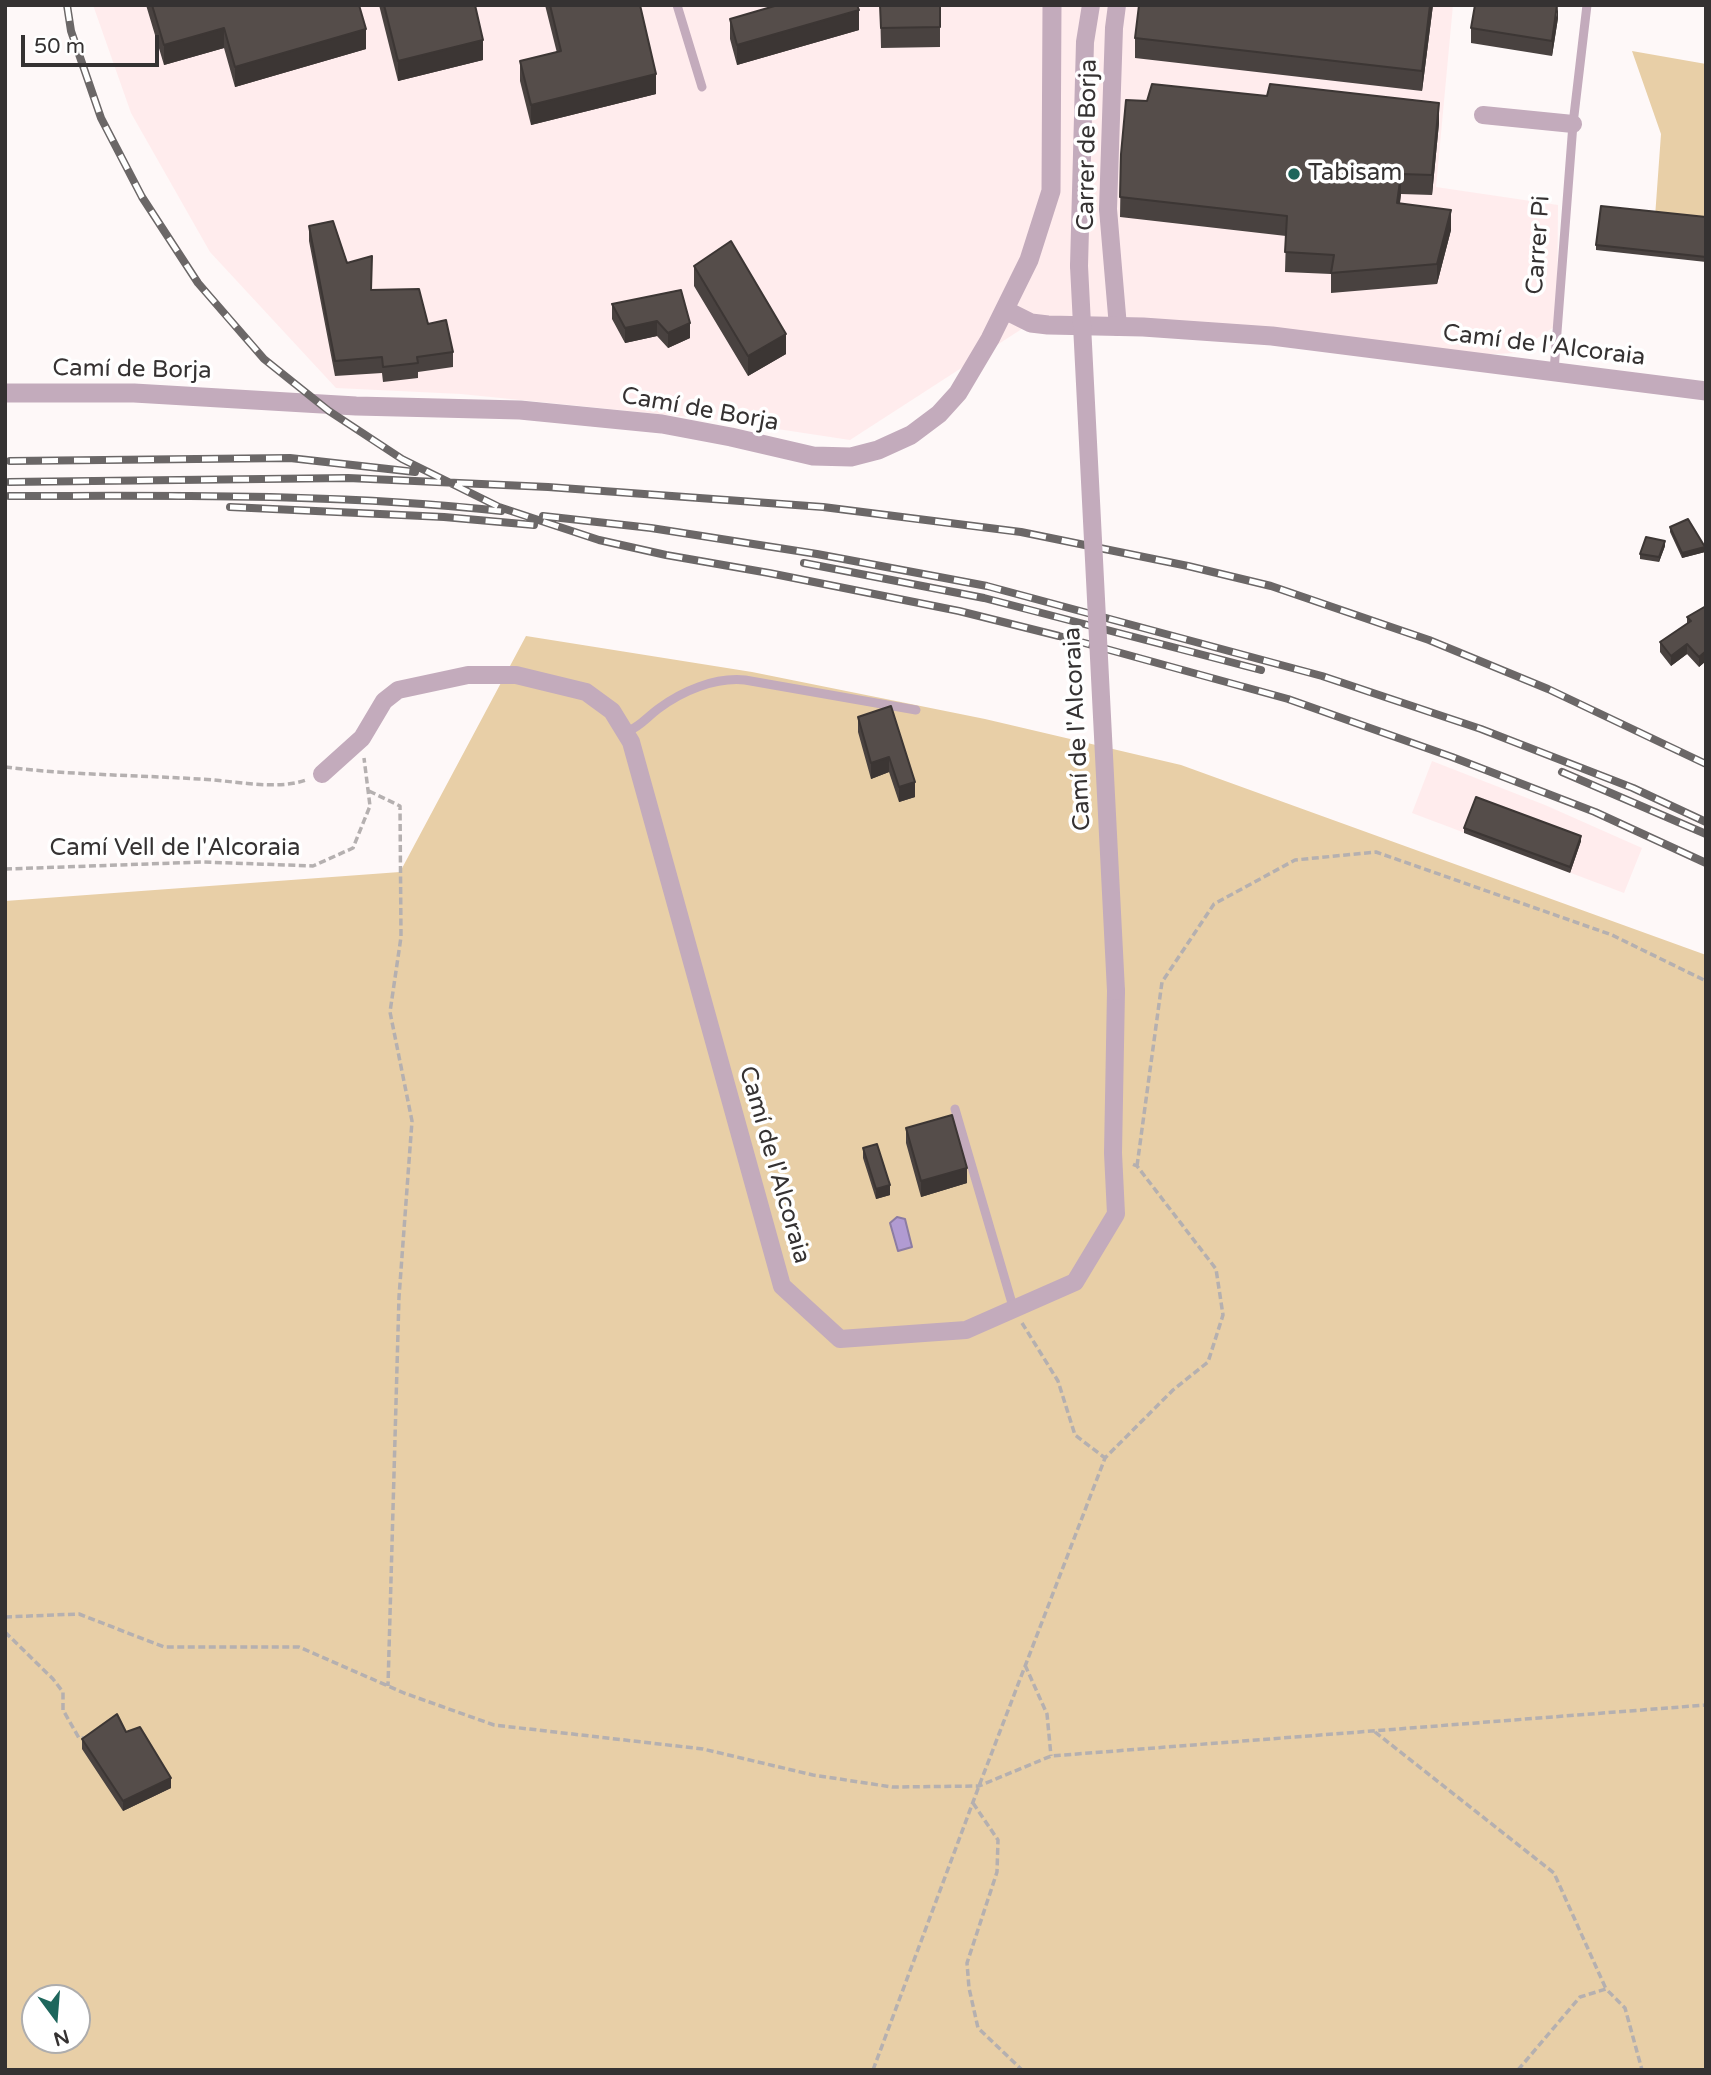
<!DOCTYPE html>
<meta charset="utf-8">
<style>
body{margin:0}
#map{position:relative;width:1711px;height:2075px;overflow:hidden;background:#fef8f8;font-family:"Varela Round",sans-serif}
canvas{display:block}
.frame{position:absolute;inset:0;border:7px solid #353232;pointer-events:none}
.north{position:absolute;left:21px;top:1984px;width:70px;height:70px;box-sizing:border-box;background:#fff;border:2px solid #aeadad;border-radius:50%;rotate:164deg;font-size:19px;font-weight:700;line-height:28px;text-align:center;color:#353232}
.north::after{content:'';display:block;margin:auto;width:24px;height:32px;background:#1e665c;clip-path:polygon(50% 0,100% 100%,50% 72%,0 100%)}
.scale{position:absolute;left:21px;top:35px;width:138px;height:32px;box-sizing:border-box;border:4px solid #353232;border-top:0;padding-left:9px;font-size:21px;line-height:24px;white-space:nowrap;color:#353232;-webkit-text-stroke:5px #fff;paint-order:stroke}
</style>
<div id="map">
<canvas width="1711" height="2075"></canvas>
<div class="frame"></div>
<div class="north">N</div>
<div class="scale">50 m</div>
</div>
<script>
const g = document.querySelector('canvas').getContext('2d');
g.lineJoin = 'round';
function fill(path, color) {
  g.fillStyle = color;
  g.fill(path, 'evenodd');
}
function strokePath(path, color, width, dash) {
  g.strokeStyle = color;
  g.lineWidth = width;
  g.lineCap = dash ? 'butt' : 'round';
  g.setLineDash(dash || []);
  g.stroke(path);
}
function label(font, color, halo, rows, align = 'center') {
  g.font = font + ' "Varela Round",sans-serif';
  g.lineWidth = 7;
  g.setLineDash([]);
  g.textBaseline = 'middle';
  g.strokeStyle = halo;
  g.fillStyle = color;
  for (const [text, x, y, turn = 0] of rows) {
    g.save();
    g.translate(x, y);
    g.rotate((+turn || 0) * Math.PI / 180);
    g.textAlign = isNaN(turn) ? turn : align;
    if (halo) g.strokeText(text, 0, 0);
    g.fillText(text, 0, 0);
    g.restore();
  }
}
fill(new Path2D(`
 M93,5H1453L1436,187L1558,205L1557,325L1515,353L1440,357L1031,323L850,440L718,420L461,394L336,388L210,252L131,113Z
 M1432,761L1545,805L1642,848L1624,893L1412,813Z`), '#ffeced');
fill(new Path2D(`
 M1632,51L1706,64V223L1655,217L1661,134Z
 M526,636L752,672L985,719L1181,765L1706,955V2070H5V901L400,872ZM35,1998H77V2040H35Z`), '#e8cfa7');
const water = new Path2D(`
 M897,1217L905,1219L912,1247L898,1251L890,1223Z`);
fill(water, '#b19bd2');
strokePath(water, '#8c7ca2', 2);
strokePath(new Path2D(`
 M5,767C70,775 134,775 199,779C231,780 276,791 306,780
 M369,791L400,806L401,937L390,1012L412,1121L399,1297L388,1686
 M5,869L203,862L313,866L353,848L370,806L364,758
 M1137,1166L1162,982L1214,904L1295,860L1376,852L1612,935L1706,981
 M1022,1323L1058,1381L1075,1435L1105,1458
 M5,1617L79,1614L164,1647H299L404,1693L494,1725L703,1749L813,1775L892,1787L979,1786L1051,1756L1706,1705
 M5,1632L53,1679L63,1692V1710L79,1738H87
 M1025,1665L1047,1714L1051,1756
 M1375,1732L1554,1873L1606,1989
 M973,1803L998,1840L997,1872L967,1963L969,1988L978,2028L1022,2070
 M873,2070L979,1786L1105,1458L1173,1390L1208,1362L1223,1315L1216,1269L1137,1166L1130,1163
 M1518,2070L1580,1997L1606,1989L1625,2008L1642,2070`), '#b5b0b0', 3.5, [7, 3.5]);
strokePath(new Path2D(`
 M677,5L702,87
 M1554,371L1573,124L1587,5
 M627,732C642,725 646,718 658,709C682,691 715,677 745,680L916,710
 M955,1109L1014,1310`), '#c3abbc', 9);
strokePath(new Path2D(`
 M1117,5L1114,28L1108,209L1118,327
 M1483,115L1573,124
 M1079,266L1085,42L1091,5
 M322,774L362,738L384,701L398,690L468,675H516L586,692L612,711L631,742L782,1286L840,1339L966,1330L1075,1282L1116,1214L1113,1153L1116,991`), '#c3abbc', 18);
strokePath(new Path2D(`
 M1005,310L1031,323L1048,325L1143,327L1272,336L1706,391
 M5,393H134L356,406L520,410L662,424L731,437L813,456L851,457L878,450L911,435L939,414L958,393L990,339L1029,260L1051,191L1052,5`), '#c3abbc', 19);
const rail = new Path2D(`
 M67,5L71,31L101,118L142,197L198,283L264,359L329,411L402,459L499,507L599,540L666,555L769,573L959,611L1059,636L1288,699L1452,757L1595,812L1706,863
 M10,461L290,458L415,472
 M9,482L348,478L548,487L823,507L1021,532L1188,566L1271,586L1429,640L1548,689L1706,764
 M9,496C173,496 338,493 501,511
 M230,507L444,517L534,525
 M543,516L651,528L817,554L987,586L1322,676L1481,729L1633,788L1706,822
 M804,563L984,598L1261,670
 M1562,772L1706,834`);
strokePath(rail, '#6b6767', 8);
strokePath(rail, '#fff', 5, [16]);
strokePath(new Path2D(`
 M1079,266L1116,991`), '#c3abbc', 18);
fill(new Path2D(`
 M146,5H359L366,49L235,87L224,48L164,65Z
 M379,5H475L483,60L398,81Z
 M545,5H640L656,94L531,125L520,81V61L557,53Z
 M772,5H857L859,30L737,65L730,39V19L773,7Z
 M880,5L940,27V47L881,48Z
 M1139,5H1433L1422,91L1135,58V38Z
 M1558,18L1552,56L1471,43V28Z
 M1147,101L1439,123L1432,195L1401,194L1400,203L1451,230L1437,284L1331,293V274L1285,272L1286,236L1120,217L1121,154Z
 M1706,217V262L1596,250V245Z
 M309,226L347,263L371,290L428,324L453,352V367L418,372V378L383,382L382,373L335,376L309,241Z
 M694,266L786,354L748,376L694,286Z
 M681,290L690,338L668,348L657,336L625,343L612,319V304Z
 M1670,527L1705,552L1682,558L1670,532Z
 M1665,546L1659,562L1640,559V554Z
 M1706,606V661L1699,667L1687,654L1671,666L1660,652V642L1687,624V617Z
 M891,706L915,797L899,802L889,772L871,779L858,732V717Z
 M1464,828L1581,841L1570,873L1464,833Z
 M906,1128L967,1183L921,1197L906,1143Z
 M863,1148L890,1195L876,1199L863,1158Z
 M126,1732L171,1788L123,1811L82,1749V1739Z`), '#494240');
fill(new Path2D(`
 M1430,5H1433L1422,91V71Z
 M1558,5V18L1552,56V41Z
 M859,10V30L737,65V45Z
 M224,28V48L164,65V45Z
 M366,29V49L235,87V67Z
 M483,40V60L398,81V61Z
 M656,74V94L531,125V105Z
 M1439,103V123L1432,195V175Z
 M1401,174V194L1397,223V203Z
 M1451,210V230L1437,284V264Z
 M657,321V336L625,343V328Z
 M690,323V338L668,348V333Z
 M786,334V354L748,376V356Z
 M1665,541V546L1659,562V557Z
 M1705,547V552L1682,558V553Z
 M1687,644V654L1671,666V656Z
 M1706,651V661L1699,667V657Z
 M889,757V772L871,779V763Z
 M915,782V797L899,802V787Z
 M1581,836V841L1570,873V867Z
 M967,1168V1183L921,1197V1181Z
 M890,1185V1195L876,1199V1189Z
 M171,1778V1788L123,1811V1801Z`), '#3c3634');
const building = new Path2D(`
 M152,5H359L366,29L235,67L224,28L164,45Z
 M384,5H475L483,40L398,61Z
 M550,5H640L656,74L531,105L520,61L561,51Z
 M857,5L859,10L737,45L730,19L778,5Z
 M880,5H940V27L881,28Z
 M1139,5H1430L1422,71L1135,38Z
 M1475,5H1557L1552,41L1471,28Z
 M1152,84L1267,96L1270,84L1439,103L1432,175L1401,174L1397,203L1451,210L1437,264L1331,273L1334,255L1285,252L1287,216L1120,197L1121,154L1126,100L1147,101Z
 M1601,206L1706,217V257L1596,245Z
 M333,221L347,263L372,256L371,290L419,289L428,324L446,320L453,352L417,357L418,363L383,367L382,357L335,361L309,226Z
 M731,241L786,334L748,356L694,266Z
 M681,290L690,323L668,333L657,321L625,328L612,304Z
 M1688,519L1705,547L1682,553L1670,527Z
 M1646,537L1665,541L1659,557L1640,554Z
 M1706,606V651L1699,657L1687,644L1671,656L1660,642L1691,621L1687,617Z
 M891,706L915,782L899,787L889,757L871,763L858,717Z
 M1476,797L1581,836L1570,867L1464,828Z
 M952,1115L967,1168L921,1181L906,1128Z
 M877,1144L890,1185L876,1189L863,1148Z
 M117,1714L126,1732L140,1727L171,1778L123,1801L82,1739Z`);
fill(building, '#554d4a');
strokePath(building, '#3c3634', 2);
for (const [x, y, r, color] of [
 [1294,174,7,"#1e665c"]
]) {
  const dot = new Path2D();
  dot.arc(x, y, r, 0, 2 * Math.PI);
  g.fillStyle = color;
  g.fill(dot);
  strokePath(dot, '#fff', 2.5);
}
label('24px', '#353232', '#fff', [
 ["Carrer de Borja",1088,145,-89],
 ["Carrer Pi",1539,245,-86],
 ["Camí de l'Alcoraia",1544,346,7],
 ["Camí de Borja",132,370,1],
 ["Camí de Borja",700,410,10],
 ["Camí de l'Alcoraia",1078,729,-93],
 ["Camí Vell de l'Alcoraia",175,849],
 ["Camí de l'Alcoraia",774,1165,74]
]);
label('24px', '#353232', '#fff', [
 ["Tabisam",1308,174]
], 'left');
</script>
